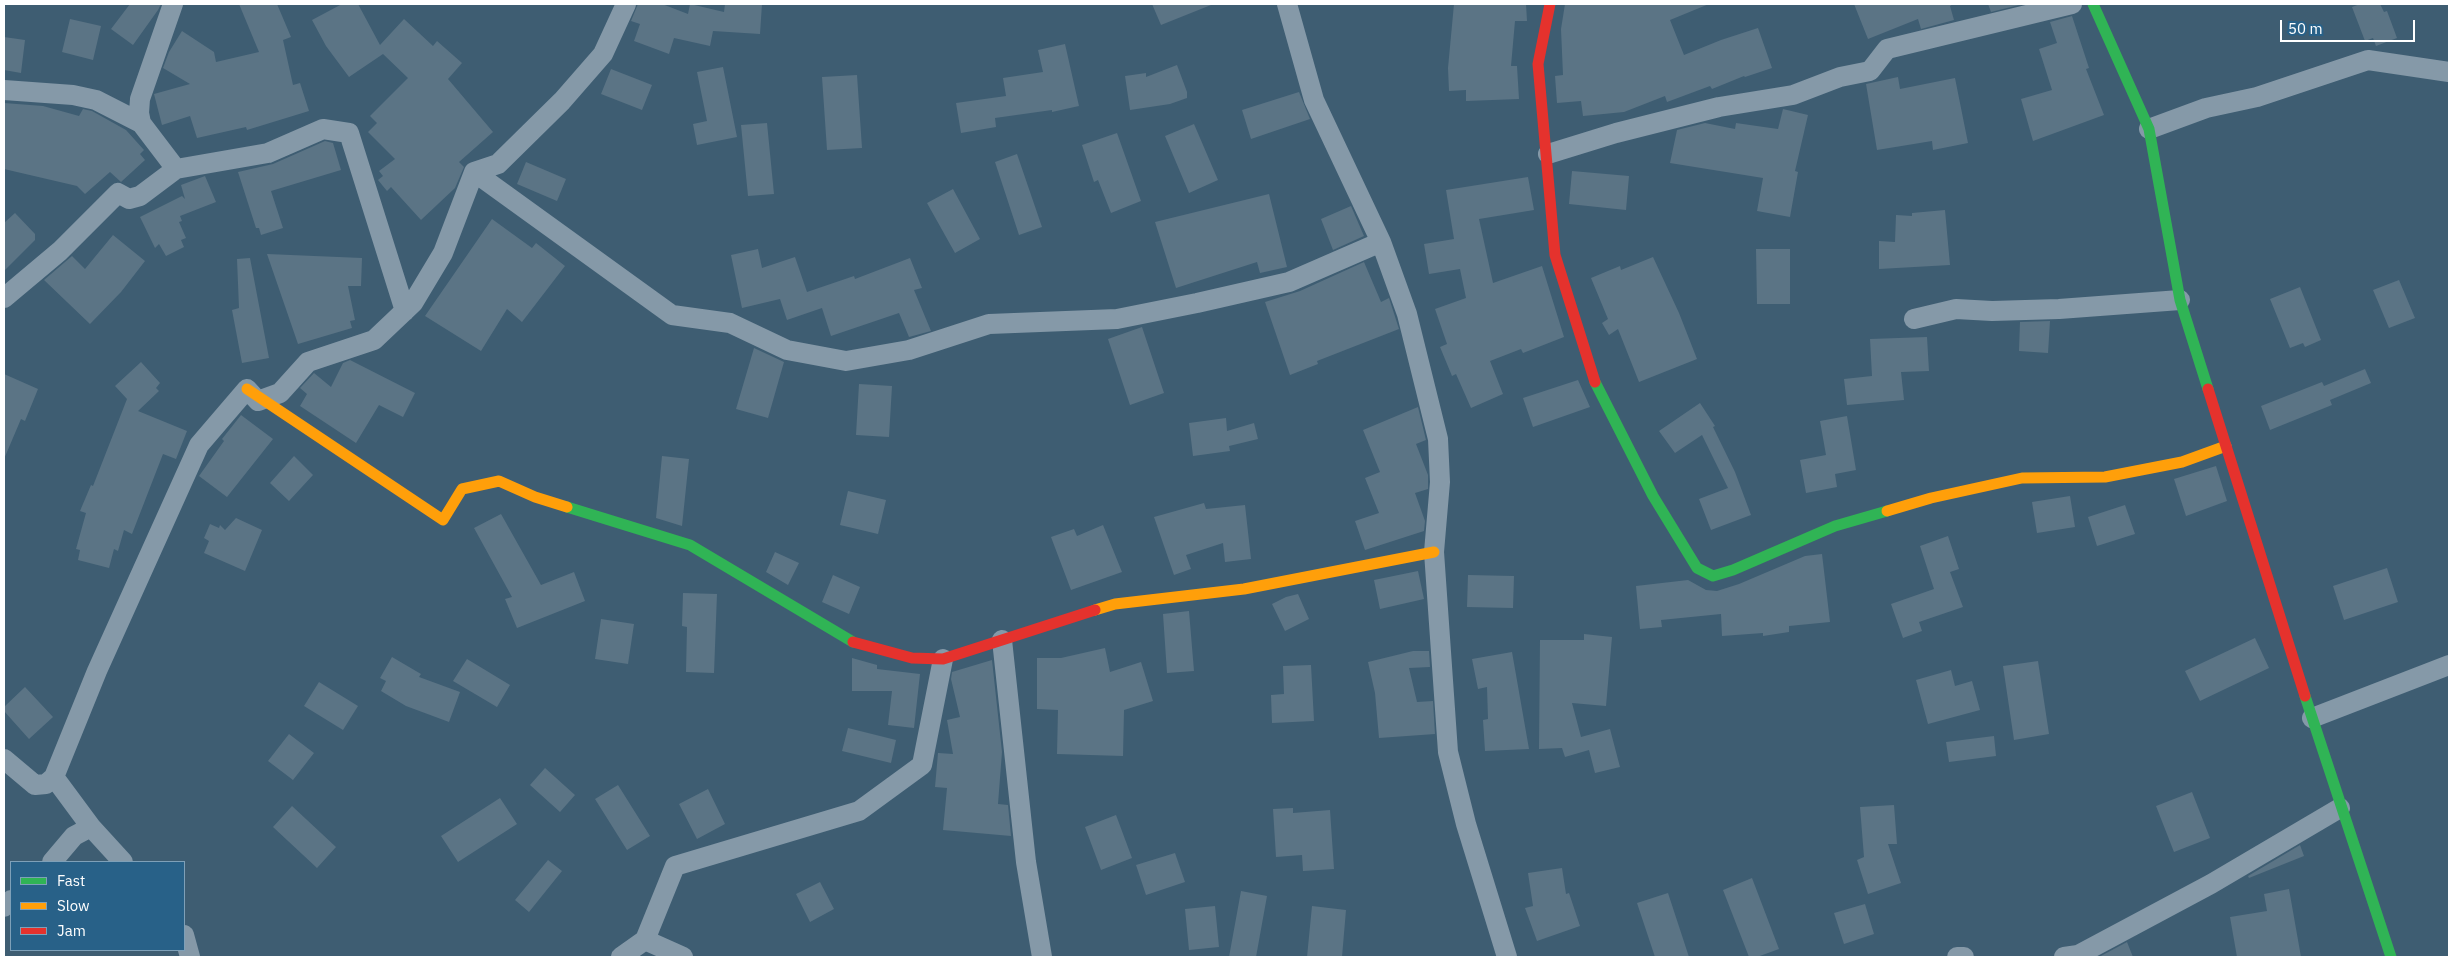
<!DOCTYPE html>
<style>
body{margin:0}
#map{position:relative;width:2453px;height:961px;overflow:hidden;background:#3e5d72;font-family:"IBM Plex Sans",sans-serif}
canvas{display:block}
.frame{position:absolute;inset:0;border:5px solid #fff;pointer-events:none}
.legend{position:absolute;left:10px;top:861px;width:175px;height:90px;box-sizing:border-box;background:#286188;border:1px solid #7ea0b8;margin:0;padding:6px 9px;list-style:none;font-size:15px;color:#fff}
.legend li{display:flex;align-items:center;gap:10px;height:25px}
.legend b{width:25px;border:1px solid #7ea0b8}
.scale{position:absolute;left:2280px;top:20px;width:135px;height:22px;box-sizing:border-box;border:2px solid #fff;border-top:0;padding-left:6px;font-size:15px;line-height:18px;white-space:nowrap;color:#fff;-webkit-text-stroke:4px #286188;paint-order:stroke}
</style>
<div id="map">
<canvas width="2453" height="961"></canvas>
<div class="frame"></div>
<ul class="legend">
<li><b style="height:6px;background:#30b455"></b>Fast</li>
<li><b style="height:6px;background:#ff9f0a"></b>Slow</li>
<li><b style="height:6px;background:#e5322d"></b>Jam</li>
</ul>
<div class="scale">50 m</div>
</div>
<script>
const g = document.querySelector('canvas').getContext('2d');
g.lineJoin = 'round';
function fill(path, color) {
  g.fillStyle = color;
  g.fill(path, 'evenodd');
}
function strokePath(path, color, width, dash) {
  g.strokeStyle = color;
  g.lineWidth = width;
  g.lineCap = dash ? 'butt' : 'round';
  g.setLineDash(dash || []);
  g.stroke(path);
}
fill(new Path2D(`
 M130,4H161L158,10L133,45L111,29Z
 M239,4H277L291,37L283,40L293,85L300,83L309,111L247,130L246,127L197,138L190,116L162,125L154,94L190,84L163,68L169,52L182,31L214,52L216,62L259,52Z
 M342,4H358L380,45L404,19L433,46L437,41L462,63L448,79L493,132L459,162L464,167L455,188L421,220L391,187L387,191L378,180L383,176L379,171L395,159L368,132L377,123L370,116L408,78L383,54L349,77L326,46L312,20Z
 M638,4H662L688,14L690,4L724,12L725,4H762L760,34L713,31L710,46L674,38L669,54L634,41L640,24L631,21Z
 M1152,4H1211V5L1161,25Z
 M1454,4H1526L1527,21H1515L1511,66H1517L1519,99L1466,101V90L1449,91L1448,68Z
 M1565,4H1709L1670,20L1684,55L1721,40L1758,28L1772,68L1745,77L1744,76L1712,89L1710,86L1667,102L1665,96L1624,112L1583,116L1581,101L1557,103L1555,76L1563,75L1561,29Z
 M1854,4H1953L1950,6L1954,20L1921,29L1918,19L1868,39Z
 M1988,4H2023L1991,12Z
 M2360,4H2380L2384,12L2387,11L2397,38L2376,46L2373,38L2365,41L2352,7Z
 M2072,16L2089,68L2086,69L2104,115L2033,141L2021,99L2052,90L2039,49L2057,43L2050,22Z
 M70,19L101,26L93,60L62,52Z
 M4,37L25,40L21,73L4,70Z
 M1065,44L1079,106L1052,112V110L995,118L996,127L961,133L956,103L1006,96L1003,78L1043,72L1038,50Z
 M1177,65L1187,92V98L1170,104L1130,110L1125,76L1146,73V77Z
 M723,67L737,137L697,145L693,124L707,121L697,72Z
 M611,69L652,85L642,110L601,94Z
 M857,75L862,148L827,150L822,77Z
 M1898,77L1900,89L1955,78L1968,143L1933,150L1932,141L1877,150L1866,84Z
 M1299,92L1310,119L1251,139L1242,110Z
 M4,103L43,106L79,116L83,109L92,111L126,130L144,150L140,154L145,160L121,182L110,172L85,194L77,186L4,169Z
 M1783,109L1808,115L1795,171L1798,172L1790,217L1757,211L1763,178L1670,163L1677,130L1705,123L1735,129L1736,123L1778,129Z
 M767,123L774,194L748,196L741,125Z
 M1194,124L1218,180L1189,193L1165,136Z
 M1117,133L1141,201L1111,213L1098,180L1094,182L1082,145Z
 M325,141L333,143L341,170L271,191L283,228L261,235L259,228H256L238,172L273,164Z
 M1017,154L1042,227L1019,235L995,162Z
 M526,162L566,179L557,201L517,184Z
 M1572,171L1629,176L1626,210L1569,204Z
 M205,176L216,202L180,216L182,221L179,222L186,238L181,240L184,247L166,256L159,244L155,248L140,217L182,196L185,199L181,185Z
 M1528,177L1534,210L1479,219L1493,283L1542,266L1564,337L1523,353L1521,349L1490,361L1503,394L1471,408L1456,374L1452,376L1440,347L1447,344L1435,309L1466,298L1460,269L1429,274L1424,244L1454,239L1446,190Z
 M953,189L980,239L955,253L927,203Z
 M1269,194L1287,267L1260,273L1257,262L1176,288L1155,222Z
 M1351,206L1364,236L1333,250L1321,219Z
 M1945,210L1950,265L1879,269V241L1895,242L1896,215L1912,216V213Z
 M15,213L35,234V240L4,271V223Z
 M492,219L532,248L536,243L565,266L522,322L507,309L481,351L425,316Z
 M113,235L145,261L121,292L90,324L44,280L72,256L85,269Z
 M758,249L762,268L795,257L807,292L854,276L855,279L910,258L922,288L914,290L931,331L909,337L899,313L831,336L822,308L787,320L780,299L742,308L731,255Z
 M1756,249H1790V304H1757Z
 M267,254L362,258L361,286H348L355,320L350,321L352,328L298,344Z
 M1653,257L1679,313L1697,359L1639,382L1618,329L1609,335L1602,323L1608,319L1591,278L1620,266L1621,270Z
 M250,258L269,358L242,363L232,310L239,308L237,259Z
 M1364,262L1381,302L1389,298L1399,329L1317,361L1318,364L1290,375L1265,302L1300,291Z
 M2399,280L2415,318L2389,328L2373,290Z
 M2300,287L2321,340L2305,347L2303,343L2290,348L2270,299Z
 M2050,321L2048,353L2019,351L2020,322Z
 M1142,327L1164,393L1130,405L1108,339Z
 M1927,337L1929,371L1901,372L1904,400L1847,405L1844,379L1872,376L1870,339Z
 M754,348L784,362L768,418L736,409Z
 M350,360L415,393L403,417L379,405L356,443L300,406L307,394L300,388L314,373L331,387L343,363Z
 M141,362L160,383L156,388L159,391L138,411L187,431L176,459L163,454L132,534L124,530L118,551L114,549L109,568L78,560L80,550L76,549L86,513L80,511L91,485L93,486L127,399L115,386Z
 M2365,369L2371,383L2330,400L2332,405L2270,430L2261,406L2322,382L2324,386Z
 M4,374L38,389L25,421L21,419L4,459Z
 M1578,380L1590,407L1533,427L1523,398Z
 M859,384L892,386L889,437L856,435Z
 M1700,403L1715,426L1713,427L1735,472L1751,515L1711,530L1699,499L1728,488L1702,435L1675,453L1659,431Z
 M1418,407L1426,440L1416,444L1428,475V489L1415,493L1425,521L1424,531L1365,550L1355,521L1379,513L1365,478L1380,472L1363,430Z
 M241,415L273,439L227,497L199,476L224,441L222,439Z
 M1847,416L1856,470L1835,474L1837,487L1806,493L1800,460L1826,455L1820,421Z
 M1226,418L1227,431L1254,423L1258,439L1229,446L1230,451L1193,456L1189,423Z
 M294,456L313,475L289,501L270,483Z
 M662,456L689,459L682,526L656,518Z
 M2216,466L2227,501L2186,516L2174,479Z
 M848,491L886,500L878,534L840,525Z
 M2070,496L2075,527L2037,533L2032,502Z
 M1204,503L1206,509L1245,505L1251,559L1225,562L1223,543L1186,555L1191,569L1174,575L1154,517Z
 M2125,505L2135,534L2097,546L2088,517Z
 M501,514L541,585L574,572L585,601L517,628L505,599L512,597L474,528Z
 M236,518L262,530L245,571L204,553L209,541L204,538L210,524L219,528L220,525L225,530Z
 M1103,525L1122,572L1071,590L1051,537L1074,529L1077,536Z
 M1948,536L1959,569L1950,572L1963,607L1919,622L1922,631L1903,638L1891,604L1934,589L1920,546Z
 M775,552L799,563L788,585L766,572Z
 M1822,554L1830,622L1789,626V632L1763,636V633L1722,636L1721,614L1661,620L1662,627L1640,629L1636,586L1688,580L1706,590L1717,591L1739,584L1805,556Z
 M2387,568L2398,602L2344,620L2333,586Z
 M1418,571L1424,599L1380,609L1374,580Z
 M833,575L860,587L849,614L822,602Z
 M1468,575L1514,576L1513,608L1467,607Z
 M683,593L717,594L714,673L686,672L687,627L682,626Z
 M1298,594L1309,619L1285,631L1272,604L1286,597Z
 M1189,611L1194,671L1167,673L1163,614Z
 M601,619L634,624L628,664L595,659Z
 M1584,634L1612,637L1606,706L1572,703L1581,737L1610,729L1620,767L1595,773L1589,750L1565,757L1562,748L1539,749L1540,640H1584Z
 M2255,638L2269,668L2200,701L2185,671Z
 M1105,648L1110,672L1141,662L1153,701L1124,710L1123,756L1057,754L1058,710L1037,709V658H1061Z
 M1413,651H1429L1430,667L1409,668L1417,702L1433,701L1435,734L1379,738L1375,693L1368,662Z
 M1512,652L1529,749L1485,751L1483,720L1488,719L1487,687L1478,689L1472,659Z
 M392,657L421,674L419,677L460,692L449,722L406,706L381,691L386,681L380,678Z
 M852,658L877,665V669L920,674L914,728L888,725L892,691H852Z
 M467,659L510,685L497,707L453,681Z
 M992,660L1002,752L998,804L1008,805L1011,836L943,830L947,788L935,787L938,753L953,754L947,720L960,717L951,679L952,672Z
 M2038,661L2049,734L2014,740L2003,666Z
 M1311,665L1314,721L1272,723L1271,695L1284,694L1283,666Z
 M1951,670L1955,686L1972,681L1980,710L1928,724L1916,680Z
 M319,682L358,706L343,730L304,706Z
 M25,687L53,717L29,739L4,711V707Z
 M848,728L896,740L891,763L842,751Z
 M289,734L314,753L293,780L268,761Z
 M1994,736L1996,756L1949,762L1946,742Z
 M545,768L575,795L560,812L530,785Z
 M618,785L650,836L627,850L595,799Z
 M708,789L725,824L697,839L679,804Z
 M2192,792L2210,838L2174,852L2156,806Z
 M500,798L517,824L458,862L441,836Z
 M1894,805L1897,844H1888L1901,883L1868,894L1857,860L1864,857L1860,807Z
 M292,806L336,847L317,868L273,827Z
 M1293,808V813L1330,810L1334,869L1303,871L1302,855L1276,857L1273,809Z
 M1116,815L1132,858L1101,870L1085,827Z
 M2300,845L2304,856L2249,878L2248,876Z
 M1175,853L1185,882L1146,895L1136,865Z
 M548,860L562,871L529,912L515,900Z
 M1562,868L1566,894L1569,893L1580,926L1537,941L1525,908L1533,906L1528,873Z
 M1752,878L1779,949L1757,957H1749L1723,890Z
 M820,882L834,909L810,922L796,894Z
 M2289,889L2301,957H2237L2230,917L2267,911L2264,894Z
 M1241,891L1267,896L1256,957H1229Z
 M1668,893L1689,957H1655L1637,903Z
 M1865,904L1874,934L1844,944L1834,913Z
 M1215,906L1219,947L1189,950L1185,909Z
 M1312,906L1346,910L1342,957H1307Z
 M2127,942L2133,957H2099Z`), '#5b7485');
strokePath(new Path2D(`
 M1287,4L1314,100L1381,242L1407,314L1438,439L1440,482L1434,552L1448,752L1466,824L1507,957
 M4,90L73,95L96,100L141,123L176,169
 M141,123L139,113L140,99L173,4
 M2149,129L2206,108L2257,97L2368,60L2449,72
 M1548,154L1616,133L1719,107L1793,95L1840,77L1870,71L1887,49L2072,4
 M474,172L672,315L730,323L787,350L846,361L909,350L989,324L1117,319L1197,303L1289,282L1381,242
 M4,298L60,251L118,193L129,199L140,196L176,169L268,153L323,129L349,133L405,311
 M1914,319L1956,309L1992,311L2059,309L2180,300
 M1002,640L1026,862L1042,957
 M2312,718L2449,665
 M4,759L35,785L46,784L54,777L97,671L199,445L247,389L258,401L280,393L308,362L374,340L413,303L443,253L474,172L498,164L562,101L603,54L626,4
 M91,827L123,862
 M52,862L74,836L91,827L54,777
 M4,907L11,900
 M184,935L190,957
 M645,940L675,866L859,811L922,765L943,659
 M621,957L645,940L683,957
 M1957,957H1964
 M2064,957L2078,955L2211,884L2340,808`), '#8599a8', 20);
strokePath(new Path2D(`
 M2093,4L2149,129L2180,300L2208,389
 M1595,382L1653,496L1697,568L1713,576L1733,570L1835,526L1887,511
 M567,507L690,545L853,642
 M2305,696L2391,957`), '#30b455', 11);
strokePath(new Path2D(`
 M247,389L443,520L462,489L499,481L535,497L567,507
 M1887,511L1931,498L2022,478L2105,477L2182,462L2226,446
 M1095,610L1115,604L1244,589L1434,552`), '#ff9f0a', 11);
strokePath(new Path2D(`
 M1550,4L1538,64L1555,255L1595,382
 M2208,389L2305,696
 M853,642L912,658L943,659L1095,610`), '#e5322d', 11);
</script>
